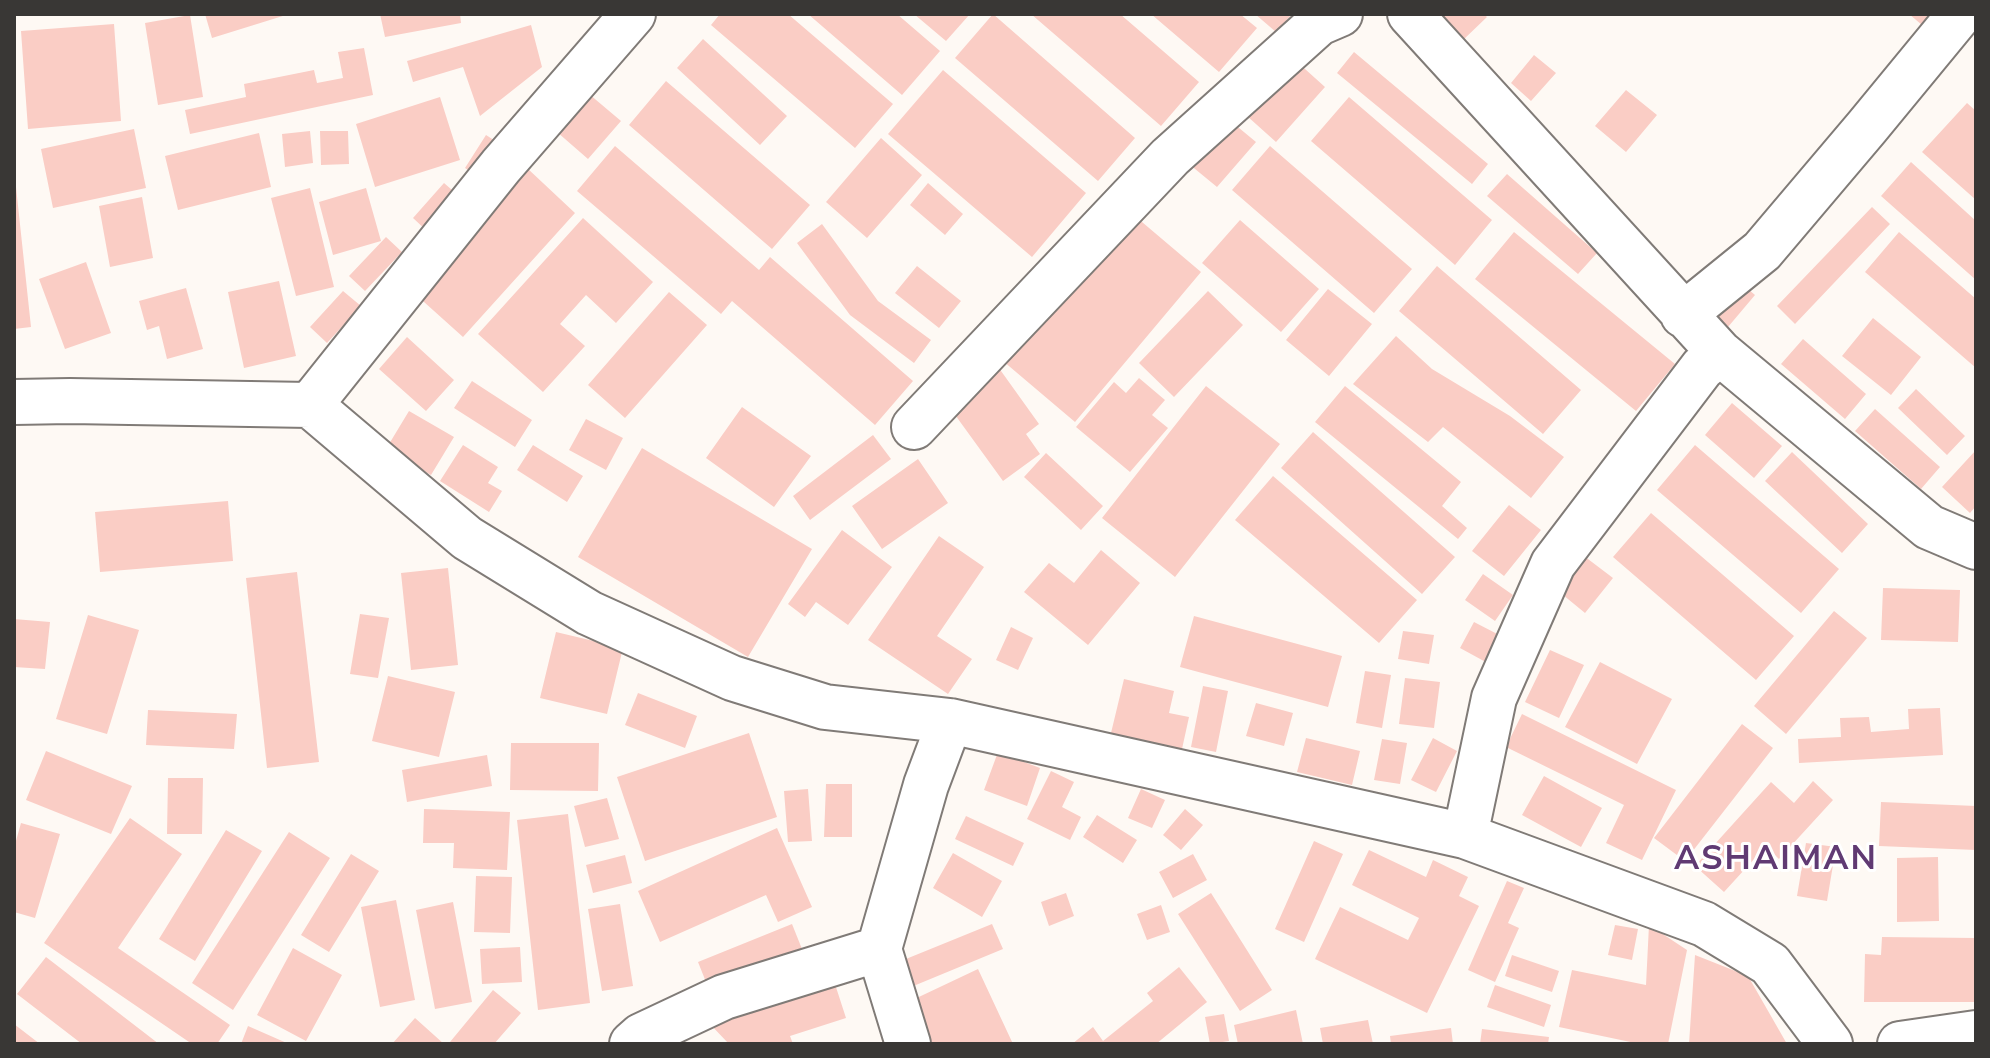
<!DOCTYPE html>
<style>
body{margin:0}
#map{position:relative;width:1990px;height:1058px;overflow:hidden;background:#fef9f4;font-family:"Nunito Sans",sans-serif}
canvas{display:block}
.frame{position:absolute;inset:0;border:16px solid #393735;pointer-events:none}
</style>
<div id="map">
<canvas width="1990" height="1058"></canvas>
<div class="frame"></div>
</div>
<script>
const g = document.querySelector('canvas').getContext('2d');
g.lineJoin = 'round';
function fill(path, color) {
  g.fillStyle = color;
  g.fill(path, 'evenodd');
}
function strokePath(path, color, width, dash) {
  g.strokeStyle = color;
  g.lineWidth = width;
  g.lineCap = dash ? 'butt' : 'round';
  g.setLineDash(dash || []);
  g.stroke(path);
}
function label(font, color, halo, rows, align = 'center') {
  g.font = font + ' "Nunito Sans",sans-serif';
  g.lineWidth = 6;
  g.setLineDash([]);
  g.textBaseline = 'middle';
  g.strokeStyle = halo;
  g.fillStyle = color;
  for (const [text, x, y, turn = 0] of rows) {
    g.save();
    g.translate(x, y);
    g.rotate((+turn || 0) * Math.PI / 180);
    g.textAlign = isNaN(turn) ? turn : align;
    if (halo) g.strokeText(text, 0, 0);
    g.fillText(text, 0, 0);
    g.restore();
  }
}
fill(new Path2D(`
 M205,14H286V15L212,38Z
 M380,14H460L461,23L385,37Z
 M720,14H788L893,104L855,148L711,25Z
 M808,14H897L940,51L902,95Z
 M914,14H970L946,41Z
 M993,14L1135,138L1098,181L955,58Z
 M1031,14H1120L1199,82L1161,126Z
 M1151,14H1240L1257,28L1219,72Z
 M1255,14H1292L1276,32Z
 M1436,14H1484L1487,17L1462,41Z
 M1909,14H1931L1922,25Z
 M190,15L203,97L158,105L145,23Z
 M114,24L121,121L28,129L21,31Z
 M531,25L542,67L480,116L463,67L413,82L407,61Z
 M703,39L787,116L760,145L677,68Z
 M364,48L373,95L190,134L185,110L246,97L244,84L314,70L317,83L343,78L338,52Z
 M1354,52L1488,164L1472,184L1337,73Z
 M1534,55L1556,73L1531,101L1511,83Z
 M1295,60L1325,87L1276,142L1247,116Z
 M943,70L1086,193L1032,257L888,134Z
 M666,81L810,205L772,249L629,125Z
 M1626,90L1657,115L1626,152L1595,126Z
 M589,94L621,121L588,159L557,132Z
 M440,97L460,160L375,187L356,124Z
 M1349,97L1492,220L1455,265L1311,141Z
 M1967,103L1976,111V200L1922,152Z
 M1227,118L1256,142L1217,187L1189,164Z
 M134,129L146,188L53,208L41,149Z
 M310,131L313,163L285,167L282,134Z
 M320,131H348L349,164L321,165Z
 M259,133L271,187L178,210L165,156Z
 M486,135L500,144L479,177L465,168Z
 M881,138L922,175L867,238L826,202Z
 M615,146L759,270L770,257L913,381L875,425L732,301L721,314L577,191Z
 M1270,146L1412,269L1374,313L1232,190Z
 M1911,162L1976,221V280L1881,196Z
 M527,168L575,213L463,337L414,293Z
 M1507,174L1597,253L1578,274L1487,196Z
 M444,183L459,196L428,232L413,218Z
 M928,183L963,214L945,235L910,205Z
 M14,187H16L31,327L14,329Z
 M310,188L334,287L296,296L271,198Z
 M366,188L381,241L333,255L319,202Z
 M142,197L153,258L110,267L99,206Z
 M1872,207L1890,224L1795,324L1777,306Z
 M1129,211L1201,272L1075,422L1003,361Z
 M583,218L653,282L616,323L586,295L560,324L585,346L543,392L478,334Z
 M1240,220L1319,289L1281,332L1202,263Z
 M822,224L878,301L931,340L914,363L850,315L797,243Z
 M1514,232L1675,364L1636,411L1475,279Z
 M1899,232L1976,299V368L1865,272Z
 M386,237L402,252L365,291L349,276Z
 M86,262L111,333L65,349L39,279Z
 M917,266L961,301L939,328L895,293Z
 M1437,266L1581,390L1543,434L1399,311Z
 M1735,278L1755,295L1728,327L1708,310Z
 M279,281L296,356L244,368L228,292Z
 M186,288L203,349L167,359L159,326L147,330L139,301Z
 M1328,289L1372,324L1329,376L1286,340Z
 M343,291L361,306L327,343L310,327Z
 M1208,291L1243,325L1174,397L1139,363Z
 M669,292L707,325L625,418L588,385Z
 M1873,318L1921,357L1891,395L1842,356Z
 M1396,336L1432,369L1510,416L1564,457L1531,498L1443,427L1428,442L1353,384Z
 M407,337L454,380L426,411L379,369Z
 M1803,339L1866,394L1845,419L1781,364Z
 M996,364L1039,424L1026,434L1040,454L1003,481L945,401Z
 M1139,378L1165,400L1152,415L1168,428L1130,472L1076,427L1114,382L1126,393Z
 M472,381L532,420L515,447L454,408Z
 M1206,386L1280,444L1175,577L1102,518Z
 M1345,386L1461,482L1442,506L1467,528L1458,539L1315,422Z
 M1916,389L1965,436L1947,455L1898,408Z
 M1732,403L1782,446L1754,478L1705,435Z
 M742,407L811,456L774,507L706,458Z
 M1875,409L1940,467L1921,489L1855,431Z
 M409,411L454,437L431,475L386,449Z
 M586,419L623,438L606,470L569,450Z
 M1313,432L1455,557L1422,594L1281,468Z
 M873,435L891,459L810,520L793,496Z
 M463,445L498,467L488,483L502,491L489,512L440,481Z
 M533,445L583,476L567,502L517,470Z
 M1695,445L1839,569L1801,613L1657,490Z
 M642,448L812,549L748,657L578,557Z
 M1976,450V506L1970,513L1942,487Z
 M1792,452L1868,524L1842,553L1765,481Z
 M1046,453L1103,506L1081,530L1024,477Z
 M918,459L948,503L882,549L852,506Z
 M1273,476L1417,600L1379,643L1235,520Z
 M228,501L233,561L100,572L95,512Z
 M1509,505L1541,530L1504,576L1472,551Z
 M1651,513L1794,636L1756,680L1613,557Z
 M842,530L892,567L848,625L816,602L805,617L788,604Z
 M939,536L984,567L937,636L972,659L948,694L868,640Z
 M1101,550L1140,583L1088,645L1024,592L1049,563L1074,583Z
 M1584,556L1613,578L1585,613L1557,590Z
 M448,568L458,665L411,670L401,573Z
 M297,572L319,762L267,768L246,578Z
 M1483,574L1513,595L1495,621L1465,600Z
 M1883,588L1960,590L1958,642L1881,640Z
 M1834,611L1867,638L1786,734L1754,706Z
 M360,614L389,618L378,678L350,674Z
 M88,615L139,630L107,734L56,719Z
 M1194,616L1342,656L1328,707L1180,667Z
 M14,619L50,622L45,669L14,667Z
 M1474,622L1507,639L1493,666L1460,648Z
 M1011,627L1033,638L1018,670L996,660Z
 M1403,631L1434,635L1429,664L1398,659Z
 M556,632L623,648L607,714L540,698Z
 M1550,650L1584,665L1559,718L1525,702Z
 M1600,662L1672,699L1637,764L1565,727Z
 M1365,671L1391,675L1382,728L1356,723Z
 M388,676L455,692L439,757L372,741Z
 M1405,678L1440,682L1434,728L1399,724Z
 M1124,679L1174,691L1169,713L1189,717L1182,749L1111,733Z
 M1203,686L1228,691L1216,752L1191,747Z
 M638,693L697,716L685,748L625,725Z
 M1256,703L1293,713L1284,746L1246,736Z
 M1940,708L1943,755L1799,763L1798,739L1841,737L1840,718L1869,717L1871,732L1909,729L1908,709Z
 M148,710L237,714L234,749L146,745Z
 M1522,714L1676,790L1642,860L1606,843L1624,805L1506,747Z
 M1742,724L1773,748L1685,861L1654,838Z
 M749,733L777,817L645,861L617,777Z
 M1306,738L1360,751L1352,785L1297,772Z
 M1433,738L1457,751L1436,792L1411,780Z
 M1382,739L1407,743L1400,784L1374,780Z
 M511,743H599L598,791L510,790Z
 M46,751L132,786L111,834L26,800Z
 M998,752L1040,768L1027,806L984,790Z
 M487,755L492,786L407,802L402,770Z
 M1051,771L1074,782L1062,807L1081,817L1070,840L1027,819Z
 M1544,776L1602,808L1581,847L1522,815Z
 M168,778H203L202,834H167Z
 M1813,781L1833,800L1779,859L1766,846L1724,892L1695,866L1771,782L1794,803Z
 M826,784H852V837H824Z
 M808,789L812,841L788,842L784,791Z
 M1141,789L1165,800L1152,828L1128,818Z
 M607,798L619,839L585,847L574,806Z
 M1881,802L1976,806V850L1879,846Z
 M424,809L510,812L507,870L453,868L454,843H423Z
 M1185,809L1203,825L1181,850L1163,835Z
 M568,814L590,1003L538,1010L517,820Z
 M1097,815L1137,840L1123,863L1083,837Z
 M966,816L1024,843L1013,866L955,839Z
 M130,818L182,854L118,948L230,1025L217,1044H192L44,943Z
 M21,823L60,834L35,918L14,912V848Z
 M777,828L812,907L778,922L766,895L660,942L638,891Z
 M226,830L262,851L195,961L159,939Z
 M289,832L330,858L233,1010L192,983Z
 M1314,841L1343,854L1304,942L1275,929Z
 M1806,843L1836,847L1827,901L1797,896Z
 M1369,850L1426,877L1433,860L1468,877L1459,896L1479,906L1427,1013L1315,959L1340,907L1408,940L1419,918L1352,885Z
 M953,853L1002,881L982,917L933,888Z
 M351,854L379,871L329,952L301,935Z
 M1193,854L1207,880L1173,898L1159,872Z
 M625,855L632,883L593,893L586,865Z
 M1938,857L1939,921L1897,922V858Z
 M476,876L512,877L510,933L474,932Z
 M1507,881L1524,888L1508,923L1519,928L1495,982L1468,970Z
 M1066,893L1074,916L1049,926L1041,902Z
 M1211,893L1272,990L1240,1011L1178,914Z
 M396,900L415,1000L380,1007L361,907Z
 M453,902L472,1002L435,1009L416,910Z
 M620,904L633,986L602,991L588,909Z
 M1161,905L1170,932L1147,940L1137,914Z
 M792,924L804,954L710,992L698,962Z
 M992,924L1003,949L911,987L901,961Z
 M1615,925L1638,929L1632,960L1608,955Z
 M1649,925L1687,950L1668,1044H1640L1559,1027L1572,970L1646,985Z
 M1882,937L1976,938V1002H1864L1865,954L1881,955Z
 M520,947L522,982L482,984L480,949Z
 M293,948L342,975L306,1041L257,1015Z
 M1512,955L1559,971L1552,992L1505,976Z
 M1695,955L1748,976L1787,1044H1689Z
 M46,957L159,1044H82L17,994Z
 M1179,967L1207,1002L1156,1044H1072L1093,1027L1103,1041L1153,1001L1147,993Z
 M978,969L1013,1044H923L904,1004Z
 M834,981L846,1018L790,1036L793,1044H729L708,1022Z
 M1495,985L1551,1005L1544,1027L1487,1007Z
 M493,990L521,1013L494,1044H452L450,1042Z
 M1296,1010L1303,1044H1238L1234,1025Z
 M1224,1014L1229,1041L1210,1044L1205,1017Z
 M415,1018L444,1044H392Z
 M1368,1020L1373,1044H1323L1320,1028Z
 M14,1024L40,1044H14Z
 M248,1026L289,1044H241Z
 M1451,1028L1453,1044H1391L1390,1036Z
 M1482,1029L1549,1037L1548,1044H1480Z`), '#facdc5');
const street = new Path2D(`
 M1410,14L1720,353L1929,527L1976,547
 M1683,315L1762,251L1867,127L1960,14
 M14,402L70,401L310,405L501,166L633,14
 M310,405L467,538L589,613L732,678L825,707L950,721L1465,836L1704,924L1770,964L1830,1044
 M914,427L1170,157L1319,23L1340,14
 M1465,836L1494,698L1553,564L1702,368L1720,353
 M632,1044L641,1036L724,997L879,949
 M908,1044L879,949L926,785L950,721
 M1900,1044L1976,1033`);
strokePath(street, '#807b77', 48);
strokePath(street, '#fff', 44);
g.letterSpacing = '2px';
label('bold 34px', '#603a73', '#fff', [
 ["ASHAIMAN",1776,861]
]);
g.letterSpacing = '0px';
</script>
